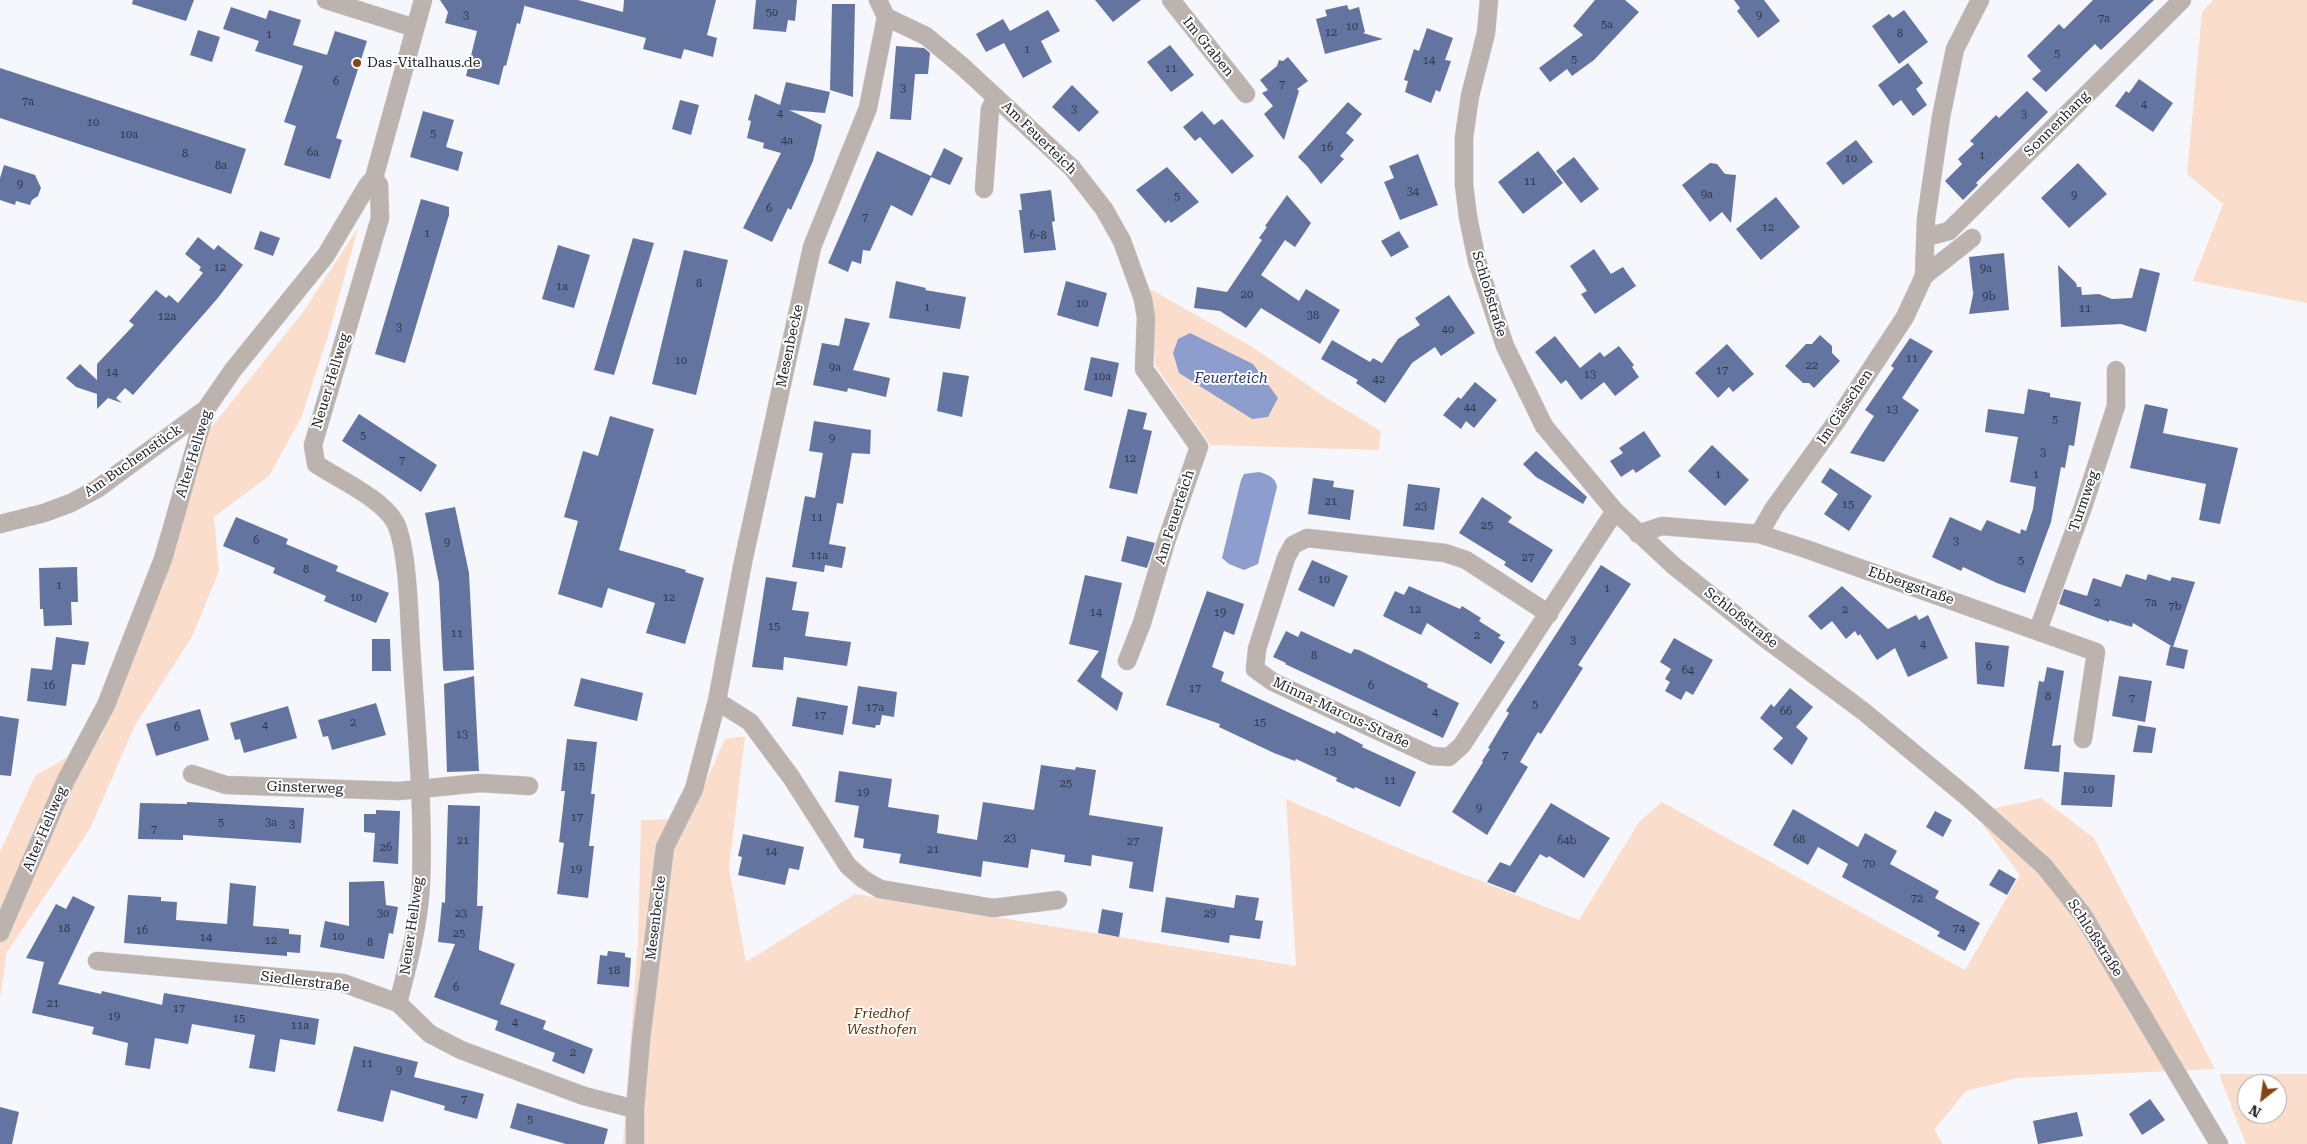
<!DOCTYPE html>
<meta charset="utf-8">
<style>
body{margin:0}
#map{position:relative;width:2307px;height:1144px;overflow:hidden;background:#f6f7fc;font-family:"Roboto Serif",serif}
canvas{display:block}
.north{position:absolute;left:2237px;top:1074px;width:50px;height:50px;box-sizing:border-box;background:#fff;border:1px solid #a6a7aa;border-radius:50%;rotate:210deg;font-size:14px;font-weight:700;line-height:20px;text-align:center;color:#20232b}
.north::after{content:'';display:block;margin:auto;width:18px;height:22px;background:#86450e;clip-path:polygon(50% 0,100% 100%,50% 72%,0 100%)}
</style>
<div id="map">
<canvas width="2307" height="1144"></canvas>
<div class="north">N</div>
</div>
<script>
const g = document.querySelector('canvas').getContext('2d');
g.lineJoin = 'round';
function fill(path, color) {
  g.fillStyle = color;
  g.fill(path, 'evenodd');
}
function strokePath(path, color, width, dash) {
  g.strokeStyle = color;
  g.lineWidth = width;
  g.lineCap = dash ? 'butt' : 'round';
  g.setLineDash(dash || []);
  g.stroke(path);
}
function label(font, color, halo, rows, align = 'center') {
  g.font = font + ' "Roboto Serif",serif';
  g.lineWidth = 4;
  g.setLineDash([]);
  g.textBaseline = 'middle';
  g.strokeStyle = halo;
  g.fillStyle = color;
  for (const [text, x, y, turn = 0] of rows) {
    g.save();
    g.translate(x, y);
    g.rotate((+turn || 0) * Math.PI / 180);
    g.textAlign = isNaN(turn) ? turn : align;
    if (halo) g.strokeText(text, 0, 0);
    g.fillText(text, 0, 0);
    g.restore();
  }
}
fill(new Path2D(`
 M2213,0H2307V303L2193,281L2223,204L2187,174L2202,12Z
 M358,228L329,333L301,418L269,476L214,517L219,571L192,637L135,725L90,829L7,952L0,998V852L35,776L101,737L169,558L206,434L303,312Z
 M1150,289L1251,346L1328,399L1381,431L1379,450L1210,445L1155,365Z
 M745,736L729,868L746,962L855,894L1296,966L1286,799L1405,851L1579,920L1639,822L1662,802L1965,970L2020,875L1974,813L2041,798L2094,838L2215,1069L2017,1078L1966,1091L1934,1130L1943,1144H623L638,941L641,820L689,819L725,739Z
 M2219,1074H2307V1144H2246ZM2247,1084H2277V1114H2247Z`), '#fbddcb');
fill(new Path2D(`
 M1190,333L1253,364L1278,398L1268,417L1252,419L1179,373L1173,353L1178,339Z
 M1259,472C1269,475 1275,477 1277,487L1258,564L1244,570L1229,564L1222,558L1241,480L1244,474Z`), '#8d9ece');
fill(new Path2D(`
 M133,0H194L186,21L132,4Z
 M440,0H578L623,12L624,0H716L707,35L717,38L713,57L684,49L681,59L643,49L646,38L525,6V4L520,24L517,23L506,66L504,65L499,85L466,76L477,31L445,23L448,12Z
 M756,0H797L795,21L788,20L786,32L753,29Z
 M1095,0H1141L1113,22Z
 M1595,0H1625L1639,12L1594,60L1572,76L1567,69L1550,82L1539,68L1583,35L1573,26Z
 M1734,0H1764L1780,21L1758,38L1737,11L1740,8Z
 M2093,0H2154L2101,50L2095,44L2046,92L2032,79L2041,71L2027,56L2059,24L2064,29Z
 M832,4H855L853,97L830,90Z
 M1347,5L1349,10L1359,7L1365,32L1363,33L1383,39L1325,54L1316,19L1327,16L1325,10Z
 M231,7L266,19L269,10L301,20L293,45L327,55L335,31L367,41L336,138L342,140L330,179L284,165L296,126L284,122L303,66L255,51L259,41L223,29Z
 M1048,10L1060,31L1041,41L1052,62L1023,78L1004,43L986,52L976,34L1003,19L1010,31Z
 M1904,10L1928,42L1899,64L1872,26L1889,14L1893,18Z
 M1427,28L1453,38L1445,60L1451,61L1440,92L1436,90L1431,103L1405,92L1408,81L1404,80L1414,49L1419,51Z
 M198,30L220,37L212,62L190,55Z
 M1170,45L1194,75L1171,92L1147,62Z
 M896,46L924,48L930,53L928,74H915L911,120L890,119Z
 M1288,57L1308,81L1297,89L1299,91L1284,140L1264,114L1273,106L1262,93L1268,90L1260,80L1277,66L1279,60L1283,61Z
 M1908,63L1923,83L1916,89L1927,105L1913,116L1901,100L1893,106L1878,85Z
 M0,68L246,149L231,194L0,118Z
 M2139,79L2173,103L2153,132L2115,106L2126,91L2129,93Z
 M786,82L830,92L825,113L789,110L822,125L813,161L791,210L788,208L772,242L743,228L781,153L763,148L764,143L747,138L751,121L748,120L755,94L780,105Z
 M1072,85L1099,112L1079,132L1052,107Z
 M2027,91L2048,112L1976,183L1978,185L1963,200L1945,181L1962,164L1958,159L1974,144L1970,141L1996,115L1999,118Z
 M680,100L699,105L691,135L672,129Z
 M1348,102L1362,114L1346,133L1354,140L1340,156L1344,159L1321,184L1307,166L1298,157Z
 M423,111L454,120L446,147L463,152L458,171L410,157Z
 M1202,111L1214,125L1222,119L1254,156L1232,174L1200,137L1195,141L1183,127Z
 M1856,140L1873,162L1843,185L1826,163Z
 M944,148L963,158L950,185L931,177L912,216L891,205L870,251L863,250L861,264L852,261L848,272L828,263L877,151L931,176Z
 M1538,151L1563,183L1523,214L1498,182Z
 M1418,154L1438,205L1400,220L1384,182L1394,178L1389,166Z
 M1574,157L1599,189L1581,203L1556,171Z
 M1710,163L1717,164L1725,174L1736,175L1731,223L1722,212L1710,222L1682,185Z
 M2078,163L2107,194L2069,228L2041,198Z
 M4,165L35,175L41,188L38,196L32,200L30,205L16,201L15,205L0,200V178Z
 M1167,167L1199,202L1171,223L1169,220L1165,223L1136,190Z
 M1051,190L1055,221L1052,222L1056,250L1024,253L1019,210H1022L1020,194Z
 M1287,195L1311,223L1295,247L1285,240L1261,275L1299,301L1306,289L1340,310L1320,344L1261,308L1246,328L1220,311L1194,308L1197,287L1227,292L1262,240L1259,238L1267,227L1265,226Z
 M1776,197L1800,227L1761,260L1736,229Z
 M421,199L449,207V215L405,363L375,354Z
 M260,231L280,238L273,256L254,249Z
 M1399,231L1409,247L1391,257L1381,241Z
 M198,237L214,250L218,245L243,265L217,299L133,395L125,388L116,398L122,403L108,398L97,409V394L76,387L66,378L80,364L97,380V364L134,325L129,321L156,290L166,298L169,295L178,303L203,273L199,270L201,267L185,254Z
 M633,238L654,243L614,375L594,370Z
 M558,245L590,255L574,308L542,299Z
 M1594,249L1611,274L1623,267L1636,286L1595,314L1581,294L1587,291L1570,266Z
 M684,250L728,260L696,395L652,384Z
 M2004,253L2009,310L1969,314L1974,290L1973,293L1969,257Z
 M2058,265L2076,283L2077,287H2081L2082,295L2099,294L2112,299L2132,298L2140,268L2160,273L2146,332L2121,324L2061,327Z
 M896,281L926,288L925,290L966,297L960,329L889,318Z
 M1066,281L1107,293L1098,327L1057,315Z
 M1449,295L1475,333L1441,356L1435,347L1412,363L1385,403L1356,383L1358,380L1321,359L1332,340L1370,362L1373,358L1382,363L1398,339L1420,325L1415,318Z
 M845,318L870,323L853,370L890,378L886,397L848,388L847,392L813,385L822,343L839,346Z
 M1820,335L1832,346V353L1840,361L1814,388L1809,383H1803L1785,366L1806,344H1812Z
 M1555,336L1580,368L1600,352L1604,357L1619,346L1634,365L1632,367L1639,377L1615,396L1604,382L1581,400L1566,380L1561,384L1535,352Z
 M1910,338L1933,351L1902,398L1919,410L1884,462L1850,453L1874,416L1865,410L1894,368L1891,366Z
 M1727,344L1754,374L1733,392L1729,387L1718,398L1695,373Z
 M1091,357L1119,363L1112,397L1084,390Z
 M943,372L969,376L962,417L937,411Z
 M1475,382L1497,400L1474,428L1466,421L1461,429L1443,415L1458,397L1461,399Z
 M2028,389L2050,393V397L2081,402L2074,446L2069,445L2065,468L2061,467L2051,522L2025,593L1997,583L1963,567L1961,571L1932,557L1950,517L1981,531L1987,520L2020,534L2021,529L2026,531L2033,509L2036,487L2010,482L2018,437L1985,432L1988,409L2024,414Z
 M2145,404L2168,409L2163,433L2238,448L2220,524L2199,520L2206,484L2130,468Z
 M1128,409L1147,413L1143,429L1152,431L1137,494L1109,488Z
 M359,414L437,465L421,492L342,441Z
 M610,416L654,429L619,550L686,570L685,572L704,578L685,644L646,633L655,603L608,588L602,608L558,594L578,521L564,517L583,451L598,456Z
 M814,421L871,430L870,454L852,453L843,504L837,503L829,544L846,547L842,568L825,565L824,572L792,567L805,496L815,498L823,453L809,451Z
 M1644,431L1661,456L1636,473L1633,469L1621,477L1610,461L1623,453L1619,448Z
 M1712,445L1749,480L1725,506L1688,471Z
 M1536,451L1587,497L1583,504L1536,477L1523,464Z
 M1830,468L1872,496L1849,531L1824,514L1838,494L1821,482Z
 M1313,478L1334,481L1333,487L1354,490L1350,520L1308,514Z
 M1408,484L1440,488L1434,530L1403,526Z
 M1482,497L1512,517L1508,522L1553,550L1532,583L1504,565L1506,562L1459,533Z
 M455,507L469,573L474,670L444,671L443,669L439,583L425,513Z
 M236,517L288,539L286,544L338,566L336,571L389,593L376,623L324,601L326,596L273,573L275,568L223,546Z
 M1127,536L1155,543L1147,568L1121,561Z
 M1312,560L1348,576L1334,607L1298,590Z
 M1601,565L1631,584L1578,665L1583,668L1541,734L1538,732L1520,762L1528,767L1487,835L1452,812L1483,762L1482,761L1490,749L1488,748L1509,713L1506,711Z
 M77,567L78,602H71L72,625L44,626L43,609H40L39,568Z
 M2126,574L2146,580L2148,574L2170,581L2172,577L2195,582L2173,647L2133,623L2132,627L2109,620V622L2059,604L2064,589L2087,596L2093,578L2121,587Z
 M1085,575L1122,583L1101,677L1123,693L1117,711L1077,681L1099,651L1069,644Z
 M766,577L797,582L792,610L809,612L805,636L851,642L847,666L784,657L783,670L752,667Z
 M1409,586L1460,609L1462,606L1481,618L1479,621L1501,635L1498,638L1505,642L1491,664L1427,623L1421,635L1383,616L1395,591L1404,595Z
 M1842,586L1888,629L1916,615L1919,620L1928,615L1948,658L1908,677L1895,648L1877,660L1860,634L1858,636L1855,631L1846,639L1832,621L1821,630L1808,616Z
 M1207,591L1244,604L1234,635L1224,631L1212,667L1224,672L1221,681L1335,734L1336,731L1363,745L1362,747L1416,772L1400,807L1355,787L1354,789L1336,781L1337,778L1296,759L1295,761L1274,753L1219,727L1220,724L1166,705Z
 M1286,631L1298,637L1301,631L1351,654L1354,649L1359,650L1428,684L1427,687L1459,703L1443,738L1285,664L1286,663L1273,657Z
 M56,637L89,642L85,665L72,664L66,706L27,701L31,668L52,670Z
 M1674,638L1713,660L1693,695L1686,691L1681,700L1665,691L1670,682L1665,679L1671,669L1660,662Z
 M372,639H390L391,671H372Z
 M1975,642L2009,646L2004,687L1977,684Z
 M2170,646L2188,650L2184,669L2166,665Z
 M2047,667L2064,671L2052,746L2061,745L2059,772L2024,769L2039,681L2044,682Z
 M474,676L479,771L447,772L444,684Z
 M2119,676L2152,681L2145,722L2112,716Z
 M581,678L643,693L637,721L574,706Z
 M858,686L897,692L894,717L882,715L880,725H876L875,728L852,724Z
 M1790,688L1813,707L1796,727L1808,738L1792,765L1773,749L1783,738L1760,718L1771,704L1774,707Z
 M797,697L848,706L843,735L792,726Z
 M376,703L386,735L332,750L328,736L323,737L318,720Z
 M288,706L297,738L244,753L240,739L235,740L230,723Z
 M200,709L209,740L156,756L146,724Z
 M0,716L19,719L11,776L0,775Z
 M2138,725L2156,728L2152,753L2133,752Z
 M567,739L597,742L591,794H595L589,846H594L588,898L557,894L564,843L559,842L565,791H561Z
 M1041,765L1075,770L1076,767L1096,770L1089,815L1163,827L1153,892L1129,888L1133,862L1092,855L1091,866L1064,862L1065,855L1031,849L1028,868L983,861L981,877L899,863L901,854L863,848L864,839L854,837L859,806L835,802L839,771L892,779L888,807L939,815L937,833L977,840L983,802L1034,810Z
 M2064,772L2115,775L2112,807L2061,805Z
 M187,802L304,808L301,843L183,835V840L138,839L140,803L187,804Z
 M1551,803L1610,838L1584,878L1549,856L1547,858L1540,854L1515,893L1487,882L1500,862L1510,866Z
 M448,805L480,806L477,906H483L479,947V950L515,964L500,1004L546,1021L543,1029L593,1049L584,1074L552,1061L555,1053L495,1030L498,1021L434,997L455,944L438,942L442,902L445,903Z
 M1793,809L1858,847L1865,833L1897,851L1890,864L1939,891L1935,898L1980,923L1965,951L1937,936L1940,932L1842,877L1848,864L1818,847L1808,865L1773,845Z
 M376,810L400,811L398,864L373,862L375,833L364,832V814H376Z
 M1935,811L1952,820L1943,837L1926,827Z
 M743,834L804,847L799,870L789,868L785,885L738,875L742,857L738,856Z
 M1999,869L2016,879L2007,895L1989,885Z
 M384,881L386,905L398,907L393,934L389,933L384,959L320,947L325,921L349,926V882Z
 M230,883L256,886L253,926L289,929V934L301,935L300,953L287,952V956L124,943L128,895L161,897V901L177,902L176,920L227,924Z
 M1236,895L1259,898L1255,920L1263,921L1260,939L1230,935L1229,943L1161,932L1166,897L1234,908Z
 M73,896L95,907L58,984L101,994L102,991L162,1005L164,993L319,1019L315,1045L280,1039L275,1072L249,1068L255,1035L192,1024L188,1044L155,1038L150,1069L125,1065L128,1043L92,1034L94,1027L32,1013L44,962L26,958L56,904L66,909Z
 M1102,909L1123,913L1119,937L1098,933Z
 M608,951L625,953V957L631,958L629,987L597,984L600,955L607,956Z
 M354,1046L418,1062L414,1077L484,1094L477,1119L444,1110L445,1106L391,1090L383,1122L337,1111Z
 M2150,1099L2165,1120L2142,1135L2129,1114Z
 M517,1103L608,1129L604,1144H566L510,1128Z
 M0,1107L19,1112L12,1144H0Z
 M2077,1112L2083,1136L2038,1144L2033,1121Z`), '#6474a1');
const street = new Path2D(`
 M326,0L415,28
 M1171,0L1246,94
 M1489,0L1486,33L1470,96L1464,137V185L1468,217L1477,261L1505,346L1544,426L1615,511L1674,566L1762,636L1863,711L1967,797L2044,866L2083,915L2219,1144
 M886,17L926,36L962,66L1072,168L1104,209L1122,241L1143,299L1146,318L1144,369L1199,447L1166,542L1142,623L1127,661
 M374,178L379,185L380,218L313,445L316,464C340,480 381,498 395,522C408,547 409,616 411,646C416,725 424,805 421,884C419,924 408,965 398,1003
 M984,189L990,109L996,97
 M1926,237L1949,231L2182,0
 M1924,276L1972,238
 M0,524L44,513L71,503L97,489L206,409
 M1638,534L1662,526L1759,534L1806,549L2096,652L2083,739
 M1759,534L1774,508L1836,422L1905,317L1924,276L1926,219L1941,117L1955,49L1980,0
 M1549,614L1466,560L1445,553L1307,538L1293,545L1286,558L1257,649L1255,669L1273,682L1432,756L1449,757L1462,745L1615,511
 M2038,630L2083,507L2116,406V370
 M717,701L750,722L791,777L848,866L863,879L880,889L993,908L1058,900
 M192,774L226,785L399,791L480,783L529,786
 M0,933L66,780L106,705L163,559L206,409L233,370L326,255L367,186L374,178L423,0
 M97,961L343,983L398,1003L430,1034L461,1050L584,1096L635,1109
 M635,1144V1109L641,1040L665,847L694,789L717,701L743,562L812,247L868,108L886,17L878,0`);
strokePath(street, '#cfd1d6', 19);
strokePath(street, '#bcb3ae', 18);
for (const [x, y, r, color] of [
 [357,63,5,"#86450e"]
]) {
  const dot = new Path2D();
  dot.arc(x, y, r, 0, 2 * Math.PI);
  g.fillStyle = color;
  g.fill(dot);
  strokePath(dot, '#fff', 2);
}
label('11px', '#313748', null, [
 ["50",772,13],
 ["3",466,16],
 ["9",1759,16],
 ["7a",2104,19],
 ["5a",1607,25],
 ["10",1352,27],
 ["12",1331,33],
 ["8",1900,34],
 ["1",269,35],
 ["1",1027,50],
 ["5",2057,54],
 ["5",1574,60],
 ["14",1429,61],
 ["11",1171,69],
 ["6",336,82],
 ["7",1282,85],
 ["3",903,89],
 ["7a",28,102],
 ["4",2144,105],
 ["3",1074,110],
 ["4",780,114],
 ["3",2024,115],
 ["10",93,123],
 ["5",433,134],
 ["10a",129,135],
 ["4a",787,141],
 ["16",1327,148],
 ["6a",313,153],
 ["8",185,154],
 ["1",1982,156],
 ["10",1851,159],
 ["8a",221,166],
 ["11",1530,182],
 ["9",20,185],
 ["34",1413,192],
 ["9a",1707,195],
 ["9",2074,196],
 ["5",1177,197],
 ["6",769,209],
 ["7",865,218],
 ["12",1768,228],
 ["1",427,234],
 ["6-8",1038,236],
 ["12",220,268],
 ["9a",1986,269],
 ["8",699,284],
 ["1a",562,287],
 ["20",1247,295],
 ["9b",1989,297],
 ["10",1082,304],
 ["1",927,308],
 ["11",2085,309],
 ["38",1313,316],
 ["12a",167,317],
 ["3",399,328],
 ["40",1448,330],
 ["11",1912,359],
 ["10",681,361],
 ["22",1812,366],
 ["9a",835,368],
 ["17",1722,371],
 ["14",112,373],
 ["13",1590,375],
 ["10a",1102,377],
 ["42",1379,380],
 ["44",1470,408],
 ["13",1892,410],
 ["5",2055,420],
 ["5",363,436],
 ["9",832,439],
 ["3",2043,453],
 ["12",1130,459],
 ["7",402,461],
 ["1",1718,475],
 ["1",2036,475],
 ["21",1331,502],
 ["15",1848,505],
 ["23",1421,507],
 ["11",817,518],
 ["25",1487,526],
 ["6",256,541],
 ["3",1956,542],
 ["9",447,543],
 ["11a",819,556],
 ["27",1528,558],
 ["5",2021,561],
 ["8",306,570],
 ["10",1324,580],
 ["1",59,586],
 ["1",1607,589],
 ["10",356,598],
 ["12",669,598],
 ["2",2097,603],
 ["7a",2151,603],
 ["7b",2175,607],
 ["12",1415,610],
 ["2",1845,610],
 ["14",1096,613],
 ["19",1220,613],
 ["15",774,627],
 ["11",457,634],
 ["2",1477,636],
 ["3",1573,641],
 ["4",1923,645],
 ["8",1314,656],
 ["6",1989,667],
 ["64",1688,671],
 ["16",49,686],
 ["6",1371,686],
 ["17",1195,689],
 ["8",2048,697],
 ["7",2132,699],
 ["5",1535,705],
 ["17a",875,708],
 ["66",1786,712],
 ["4",1435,713],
 ["17",820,716],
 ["2",353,723],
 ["15",1260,723],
 ["4",265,726],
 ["6",177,728],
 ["13",462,735],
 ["13",1330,752],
 ["7",1505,756],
 ["15",579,767],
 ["11",1390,781],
 ["25",1066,784],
 ["10",2088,790],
 ["19",863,793],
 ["9",1479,809],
 ["17",577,818],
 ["5",221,823],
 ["3a",271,823],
 ["3",292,825],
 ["7",154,830],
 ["23",1010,839],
 ["68",1799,840],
 ["21",463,841],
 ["64b",1567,841],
 ["27",1133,842],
 ["26",386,848],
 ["21",933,850],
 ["14",771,852],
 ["70",1869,864],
 ["19",576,870],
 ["72",1917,899],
 ["30",383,914],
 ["23",461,914],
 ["29",1210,914],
 ["18",64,929],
 ["74",1959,929],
 ["16",142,931],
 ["25",459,934],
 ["10",338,937],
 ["14",206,938],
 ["12",271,941],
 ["8",370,943],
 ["18",614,971],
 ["6",456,988],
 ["21",53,1004],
 ["17",179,1009],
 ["19",114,1017],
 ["15",239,1019],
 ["4",515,1023],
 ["11a",300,1026],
 ["2",573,1053],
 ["11",367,1064],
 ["9",399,1071],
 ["7",464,1100],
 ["5",530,1120]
]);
label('14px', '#20232b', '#fff', [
 ["Im Graben",1208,47,51],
 ["Sonnenhang",2057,124,-45],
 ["Am Feuerteich",1039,138,44],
 ["Schloßstraße",1489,294,73],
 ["Mesenbecke",790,346,-78],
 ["Neuer Hellweg",331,381,-73],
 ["Im Gässchen",1845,407,-56],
 ["Alter Hellweg",194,454,-73],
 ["Am Buchenstück",133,461,-35],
 ["Turmweg",2084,501,-71],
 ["Am Feuerteich",1175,517,-72],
 ["Ebbergstraße",1911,586,19],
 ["Schloßstraße",1741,618,38],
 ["Minna-Marcus-Straße",1341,713,25],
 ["Ginsterweg",305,788,2],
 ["Alter Hellweg",45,829,-67],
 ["Mesenbecke",656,918,-83],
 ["Neuer Hellweg",412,926,-82],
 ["Schloßstraße",2095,938,57],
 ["Siedlerstraße",305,982,7]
]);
label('14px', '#20232b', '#fff', [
 ["Das-Vitalhaus.de",367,63]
], 'left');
label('italic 14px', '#5f310a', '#fff', [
 ["Friedhof",882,1014],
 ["Westhofen",882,1030]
]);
label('italic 15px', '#283873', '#fff', [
 ["Feuerteich",1231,379]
]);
</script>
